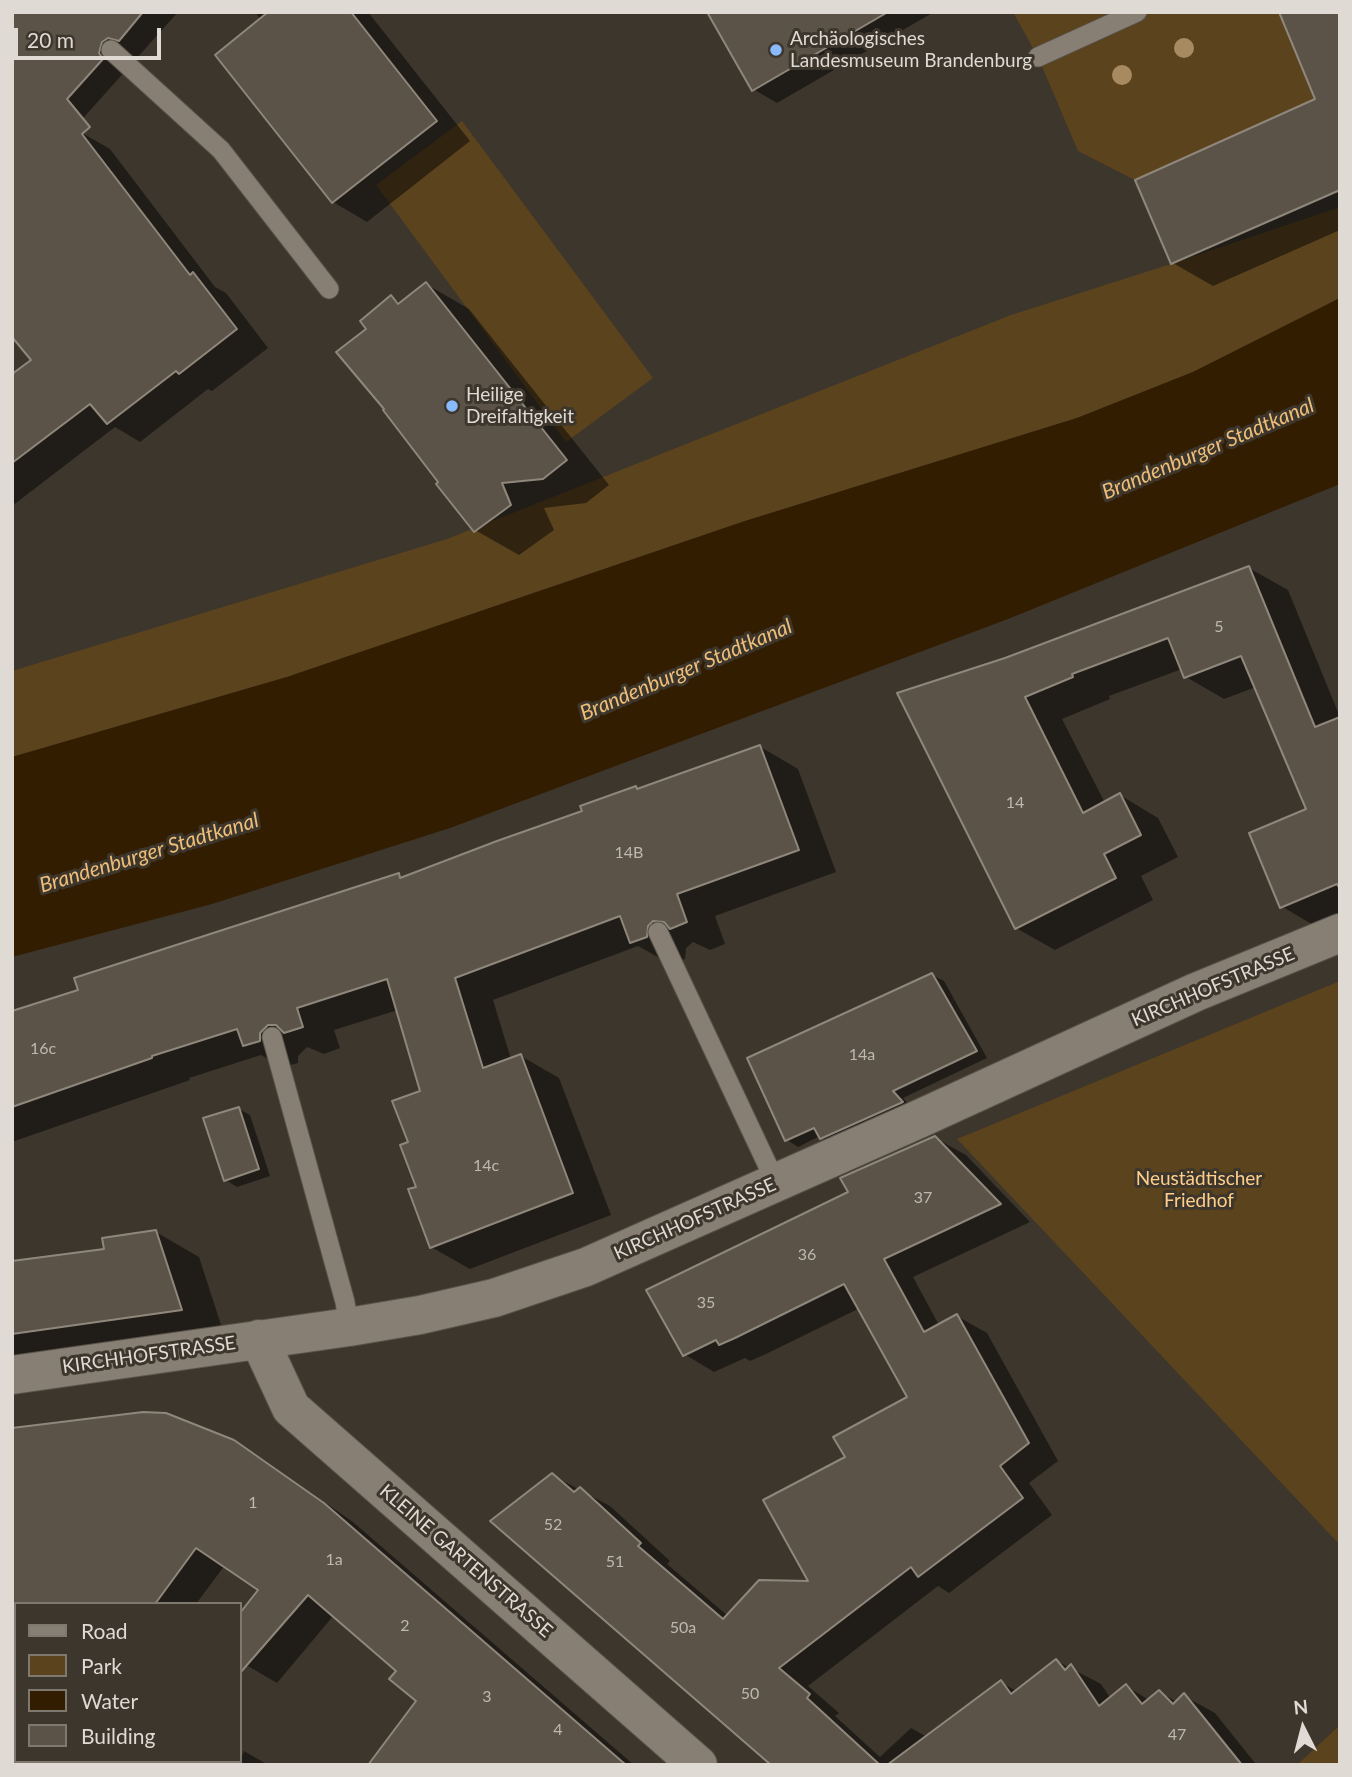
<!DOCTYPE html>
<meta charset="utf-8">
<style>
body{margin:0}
#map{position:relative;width:1352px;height:1777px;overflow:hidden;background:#3d362c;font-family:Lato,sans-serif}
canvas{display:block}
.frame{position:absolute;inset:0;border:14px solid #dfdad4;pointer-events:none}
.legend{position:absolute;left:14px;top:1602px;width:228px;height:161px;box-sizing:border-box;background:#3d362c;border:2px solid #7e786f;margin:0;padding:9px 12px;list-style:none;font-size:21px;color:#dfdad4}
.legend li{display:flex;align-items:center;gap:14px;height:35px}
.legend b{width:35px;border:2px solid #7e786f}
.north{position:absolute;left:1268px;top:1693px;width:70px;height:70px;-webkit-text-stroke:5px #3d362c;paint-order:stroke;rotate:354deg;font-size:19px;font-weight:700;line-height:28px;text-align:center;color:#dfdad4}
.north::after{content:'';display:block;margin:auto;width:24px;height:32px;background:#dfdad4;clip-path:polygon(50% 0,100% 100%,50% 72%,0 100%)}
.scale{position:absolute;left:14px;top:28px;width:147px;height:32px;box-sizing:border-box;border:4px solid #dfdad4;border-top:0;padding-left:9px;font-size:21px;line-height:24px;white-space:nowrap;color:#dfdad4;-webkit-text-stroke:5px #3d362c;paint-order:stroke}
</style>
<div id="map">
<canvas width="1352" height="1777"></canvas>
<div class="frame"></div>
<ul class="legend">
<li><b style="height:9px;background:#877f74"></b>Road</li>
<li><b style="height:19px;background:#5b431e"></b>Park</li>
<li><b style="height:19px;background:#321d00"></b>Water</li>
<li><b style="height:19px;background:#5b5348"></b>Building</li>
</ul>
<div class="north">N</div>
<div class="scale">20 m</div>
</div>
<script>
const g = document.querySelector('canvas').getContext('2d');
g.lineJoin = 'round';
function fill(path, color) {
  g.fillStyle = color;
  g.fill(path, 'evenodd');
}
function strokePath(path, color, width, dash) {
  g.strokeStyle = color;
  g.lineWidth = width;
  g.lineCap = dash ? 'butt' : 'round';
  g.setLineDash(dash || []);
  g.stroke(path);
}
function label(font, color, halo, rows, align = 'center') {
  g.font = font + ' Lato,sans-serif';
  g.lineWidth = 6;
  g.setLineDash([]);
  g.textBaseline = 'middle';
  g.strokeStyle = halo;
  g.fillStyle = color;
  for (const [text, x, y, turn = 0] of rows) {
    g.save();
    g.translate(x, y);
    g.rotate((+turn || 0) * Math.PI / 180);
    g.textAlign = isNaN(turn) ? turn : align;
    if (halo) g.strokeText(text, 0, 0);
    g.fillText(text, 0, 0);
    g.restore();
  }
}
fill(new Path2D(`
 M1013,12H1279L1316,99L1135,180L1078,151L1038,57Z
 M462,121L653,378L566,442L376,185Z
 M1340,207V298L1193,372L1077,418L745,521L287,677L12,757V671L447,539L1011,315L1171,264Z
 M1340,981V1545L957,1139Z
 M1340,1725V1765H1297Z`), '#5b431e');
fill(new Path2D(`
 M1340,298V484L1008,619L450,828L212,904L12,957V757L287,677L745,521L1077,418L1193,372Z`), '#321d00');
fill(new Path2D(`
 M21,12H178L69,134L77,130L110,149L215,287L226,293L268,348L212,391L208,389L140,442L115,427L12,506V377L33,361Z
 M255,12H368L470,141L367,222L333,202L261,20Z
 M709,12H934L777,103L753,89Z
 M1340,12V230L1213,286L1173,263L1318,100Z
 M426,284L469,309L609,485L586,503L544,508L554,530L519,555L475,530L440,482L368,329L391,298L401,303Z
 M1249,568L1288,590L1340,717V920L1320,929L1281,906L1308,810L1256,687L1224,699L1186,677L1182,669L1109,696L1110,699L1062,719L1105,803L1120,795L1158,818L1178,857L1141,876L1153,900L1055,950L1016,928L1006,660Z
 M759,746L798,769L836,872L715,916L725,944L710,950L693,942L686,948L685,959L670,964L638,946L493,1000L511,1059L521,1056L559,1078L611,1215L470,1269L431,1247L410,1144L422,1092L398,1010L334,1030L340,1048L324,1054L307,1047L298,1056V1063L283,1067L261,1055L189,1078L190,1080L12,1142V1013L80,991L399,875L405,879L584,813L636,788L640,790Z
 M932,975L944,981L987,1058L903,1098L913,1109L832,1145L820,1136L798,1147L787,1140Z
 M239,1109L250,1115L270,1176L237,1187L226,1180Z
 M935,1138L966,1155L1030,1222L913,1277L939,1325L957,1316L987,1333L1058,1461L1029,1483L1052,1515L949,1593L938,1586L808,1686L839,1713L835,1716L880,1757L911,1728L927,1737L1001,1682L1016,1691L1057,1661L1101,1684L1111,1699L1126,1686L1149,1700L1159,1692L1177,1702L1184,1696L1215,1713L1255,1763L1251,1765H775L552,1475L610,1506L670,1561L667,1564L728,1616L811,1583L847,1458L910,1397L860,1308L766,1354L750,1361L745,1358L714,1372L684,1354L850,1193Z
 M156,1232L199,1257L224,1334L12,1363V1262L106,1250Z
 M233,1441L263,1459L353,1522L634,1765H370L418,1701L399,1670L334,1615L277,1683L248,1666L240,1661V1616L261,1589L225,1565L196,1604H16Z
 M16,1662V1749L12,1747V1667Z
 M244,1751L268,1765H234L240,1761Z`), '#0007');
const building = new Path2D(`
 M12,12H143L119,41L108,38L102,42L99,53L103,59L67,99L90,127L82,134L190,275L193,272L237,329L179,374L176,371L107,424L90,404L12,463V374L31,360L12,337Z
 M268,12H351L437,121L332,203L215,55Z
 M707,12H888L752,91Z
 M1279,12H1340V190L1171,264L1135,180L1315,99Z
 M426,282L567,460L543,479L502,483L511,505L474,532L436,484L438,482L383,410L384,409L336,352L366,329L360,321L391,295L398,304Z
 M1249,566L1315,727L1340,717V889L1337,884L1280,908L1249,833L1306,809L1241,656L1184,678L1168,638L1072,674L1073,677L1025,697L1083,813L1120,793L1141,835L1104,854L1116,878L1015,929L897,693L1005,658Z
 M760,745L799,850L677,894L687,922L670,929L664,922L653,921L648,926L647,937L630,943L620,916L455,978L483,1068L521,1054L573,1193L430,1248L408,1189L416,1187L400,1145L408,1142L392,1101L420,1091L387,979L297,1008L303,1027L284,1033L276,1025H268L260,1033V1041L243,1046L237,1029L152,1056V1058L12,1107V1011L78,990L74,978L399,873L400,878L497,841L582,811L580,806L636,786L637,789Z
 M932,973L977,1051L893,1091L903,1102L820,1139L814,1128L785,1141L747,1058Z
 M239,1107L259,1169L224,1181L203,1118Z
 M935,1136L1001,1204L884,1259L924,1332L957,1314L1029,1443L1000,1466L1023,1498L918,1577L911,1567L779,1668L810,1694L807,1698L880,1765H771L490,1521L552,1473L574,1492L580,1487L641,1543L638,1546L723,1619L759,1580L808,1581L763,1500L845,1457L833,1437L907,1397L844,1284L735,1338L719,1345L716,1340L683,1356L646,1290L848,1192L840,1178Z
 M156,1230L182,1310L12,1334V1261L104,1249L102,1238Z
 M143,1412L166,1413L234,1440L324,1503L626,1765H368L416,1701L389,1679L396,1671L308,1595L240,1673V1613L258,1590L196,1548L155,1604H12V1428Z
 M1056,1659L1065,1670L1071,1664L1099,1706L1126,1684L1142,1704L1159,1690L1173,1704L1184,1693L1242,1765H887L1001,1680L1011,1694Z`);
fill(building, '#5b5348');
strokePath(building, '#8f877c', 2);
const lane = new Path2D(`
 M111,50L221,150L329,289
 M1038,57L1137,12
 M658,932L776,1183
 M272,1037L345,1302L349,1327`);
const street = new Path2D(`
 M259,1339L291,1408L698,1765
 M12,1375L349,1327L420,1315L494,1298L586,1267L919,1119L1196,992L1340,933`);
strokePath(lane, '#58524a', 21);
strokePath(street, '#58524a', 40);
strokePath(lane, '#877f74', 19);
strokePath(street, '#877f74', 38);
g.fillStyle = '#a88a60';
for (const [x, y] of [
 [1184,48],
 [1122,75]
]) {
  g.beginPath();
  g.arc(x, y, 10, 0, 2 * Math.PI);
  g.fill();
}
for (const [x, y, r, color] of [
 [776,50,7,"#89bafc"],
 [452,406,7,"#89bafc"]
]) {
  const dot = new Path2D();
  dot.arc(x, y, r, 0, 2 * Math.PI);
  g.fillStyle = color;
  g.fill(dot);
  strokePath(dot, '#3d362c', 2.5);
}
label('16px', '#beb8b1', null, [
 ["5",1219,627],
 ["14",1015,803],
 ["14B",629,853],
 ["16c",43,1049],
 ["14a",862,1055],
 ["14c",486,1166],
 ["37",923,1198],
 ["36",807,1255],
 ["35",706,1303],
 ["1",253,1503],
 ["52",553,1525],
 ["1a",334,1560],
 ["51",615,1562],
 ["2",405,1626],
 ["50a",683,1628],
 ["50",750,1694],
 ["3",487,1697],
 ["4",558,1730],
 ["47",1177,1735]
]);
label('19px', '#dfdad4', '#3d362c', [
 ["Archäologisches",790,39],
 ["Landesmuseum Brandenburg",790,61],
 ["Heilige",466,395],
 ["Dreifaltigkeit",466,417]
], 'left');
label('19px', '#dfdad4', '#3d362c', [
 ["KIRCHHOFSTRASSE",1213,987,-23],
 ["KIRCHHOFSTRASSE",695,1219,-24],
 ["KIRCHHOFSTRASSE",149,1355,-8],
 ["KLEINE GARTENSTRASSE",466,1561,41]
]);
label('19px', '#ffcf8a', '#3d362c', [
 ["Neustädtischer",1199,1179],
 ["Friedhof",1199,1201]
]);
label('italic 21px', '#eebe79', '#3d362c', [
 ["Brandenburger Stadtkanal",1208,449,-23],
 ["Brandenburger Stadtkanal",686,670,-23],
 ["Brandenburger Stadtkanal",149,853,-17]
]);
</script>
